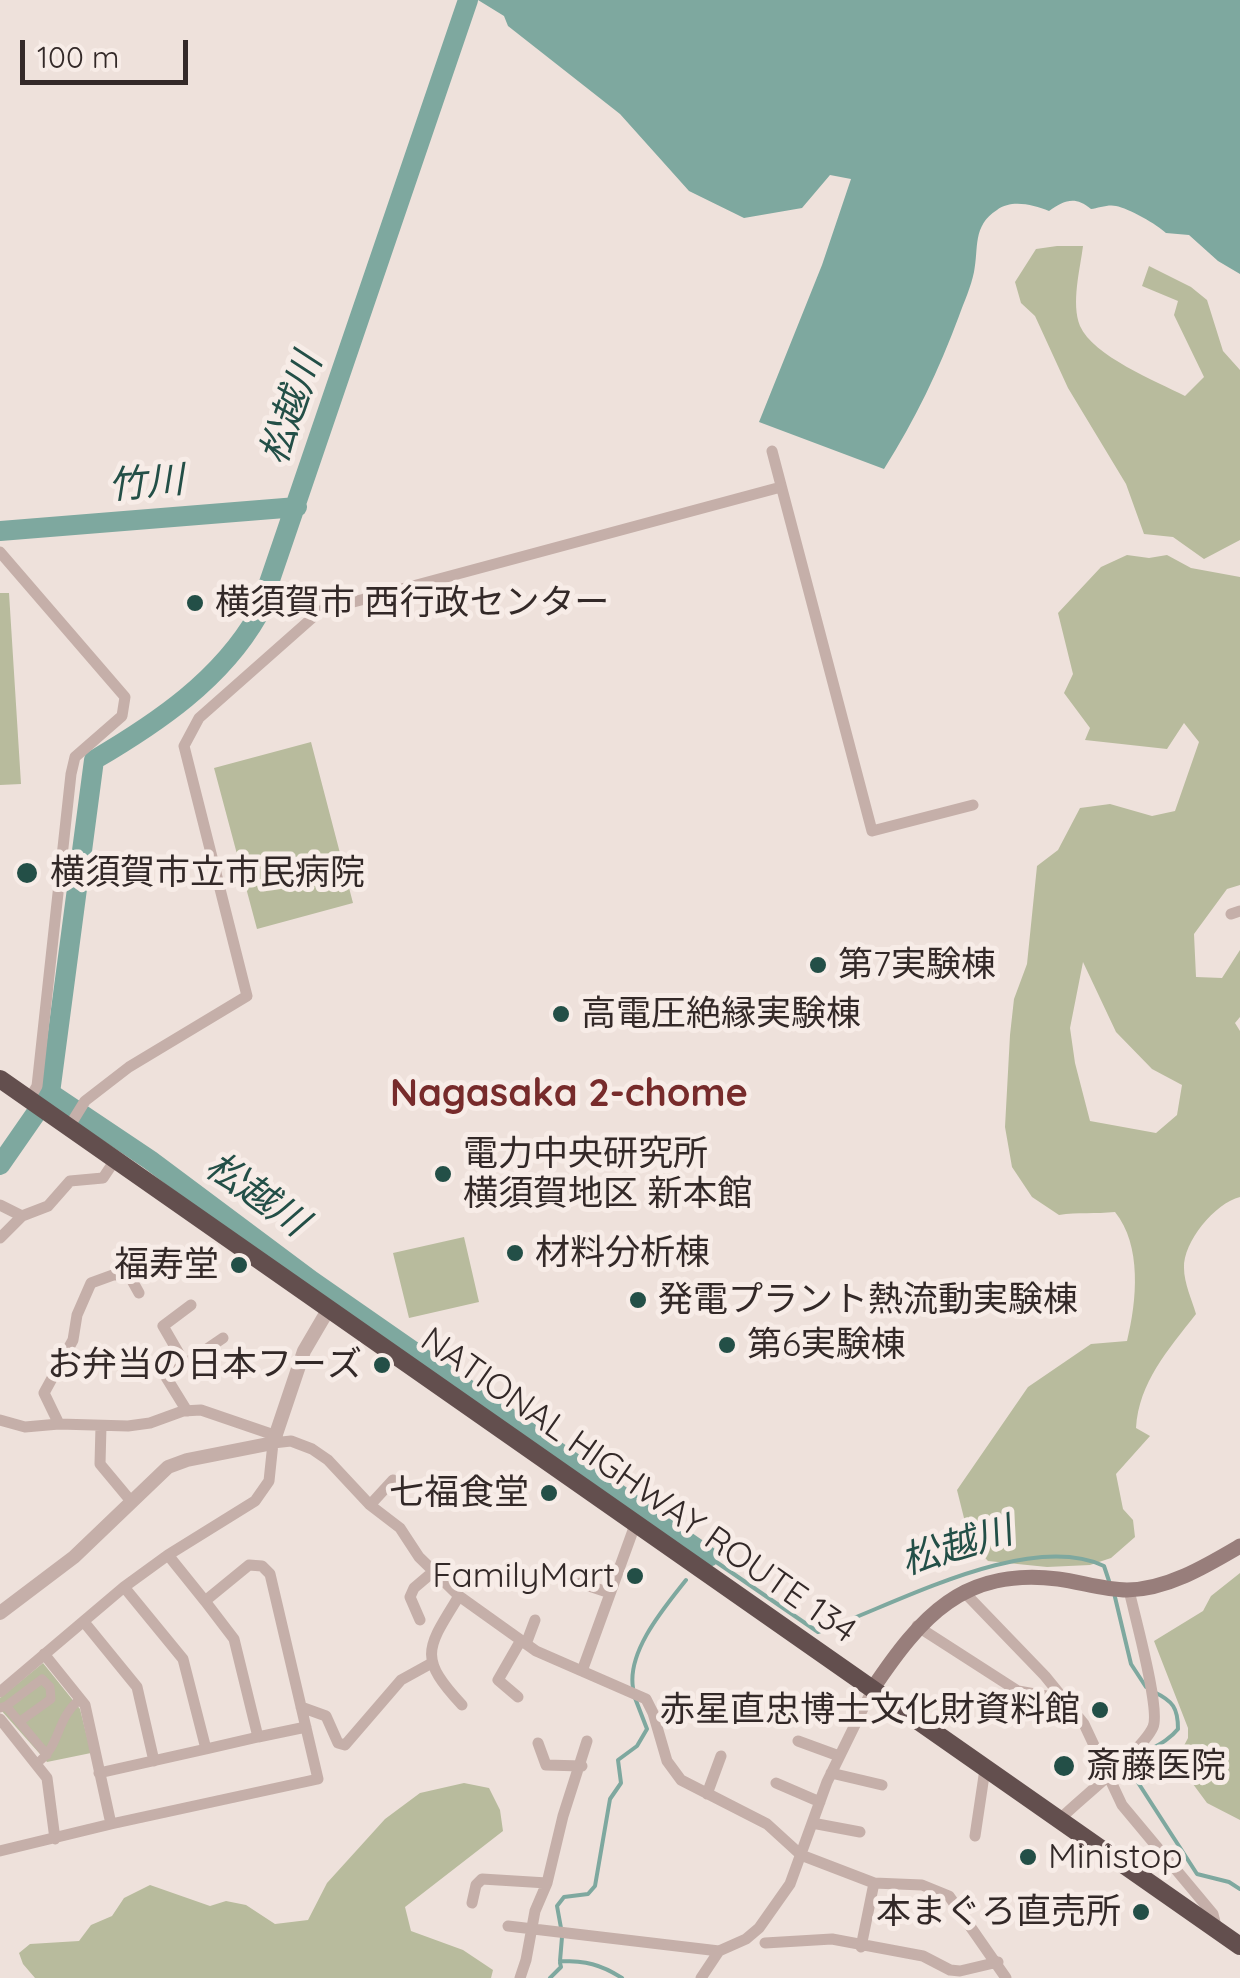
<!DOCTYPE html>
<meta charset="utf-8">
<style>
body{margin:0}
#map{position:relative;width:1240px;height:1978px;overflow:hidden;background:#eee1db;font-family:Quicksand,sans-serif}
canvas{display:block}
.scale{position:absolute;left:20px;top:40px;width:168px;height:45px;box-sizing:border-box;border:5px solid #332928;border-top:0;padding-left:12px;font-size:30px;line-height:35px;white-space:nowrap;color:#332928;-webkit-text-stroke:8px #f7ece7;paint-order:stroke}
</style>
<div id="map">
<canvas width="1240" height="1978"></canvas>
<div class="scale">100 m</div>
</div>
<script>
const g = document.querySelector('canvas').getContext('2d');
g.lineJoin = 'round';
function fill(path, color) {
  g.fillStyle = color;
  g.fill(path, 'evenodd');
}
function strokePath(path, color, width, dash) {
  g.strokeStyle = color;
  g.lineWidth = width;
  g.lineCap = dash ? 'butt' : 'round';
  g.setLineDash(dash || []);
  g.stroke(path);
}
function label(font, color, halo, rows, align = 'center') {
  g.font = font + ' Quicksand,"Noto Sans JP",sans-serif';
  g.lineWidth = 10;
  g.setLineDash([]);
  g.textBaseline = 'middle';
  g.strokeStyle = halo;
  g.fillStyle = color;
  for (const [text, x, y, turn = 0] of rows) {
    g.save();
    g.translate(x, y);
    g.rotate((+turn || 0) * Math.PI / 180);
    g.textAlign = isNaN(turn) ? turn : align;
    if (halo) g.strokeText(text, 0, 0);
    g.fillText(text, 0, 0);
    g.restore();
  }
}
fill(new Path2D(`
 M1057,246H1083C1080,270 1071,303 1080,326C1093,356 1156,381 1185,396L1204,377L1174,315L1178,301L1142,286L1149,266L1191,287L1207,300L1223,351L1240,370V540L1204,559L1173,537L1144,534L1126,484L1068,388L1035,316L1021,303L1015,282L1036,249Z
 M1127,555L1149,558L1167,555L1191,568L1240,577V885L1227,889L1194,934L1196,977L1222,978L1240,950V1017L1235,1023L1240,1031V1197C1215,1203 1183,1242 1184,1268C1184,1283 1192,1300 1196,1314C1168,1350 1139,1382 1136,1428L1150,1436L1116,1474L1123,1509L1133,1520L1135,1537L1111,1558L1090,1565L1047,1567L988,1561L970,1542L957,1490L1028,1387L1091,1344L1127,1341C1137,1301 1142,1245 1115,1212C1095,1214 1078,1212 1059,1215L1032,1197L1012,1167L1005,1127L1010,1035L1014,999L1027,964L1037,866L1058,850L1080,808L1110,804L1152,816L1175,811L1199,742L1184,723L1167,749L1085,740L1090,728L1064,693L1073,674L1058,613L1101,567ZM1083,962L1116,1032L1152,1069L1182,1085L1177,1115L1156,1133L1090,1121L1075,1063L1070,1028Z
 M0,593H9L21,784L0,785Z
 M311,742L353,903L257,929L214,768Z
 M464,1237L479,1302L409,1318L393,1253Z
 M1240,1573V1820L1207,1803L1176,1761L1188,1738V1728L1154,1641L1203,1611L1211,1596Z
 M43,1663L80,1709L91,1753L47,1762L0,1709V1698Z
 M464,1783L489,1788L500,1810L503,1831L405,1907L411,1931L463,1950L493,1970L491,1978H35L23,1964L19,1953L30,1944L79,1941L91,1925L112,1916L124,1898L150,1885L210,1906L226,1901L246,1905L275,1924L308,1920L327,1883L385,1819L420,1793Z`), '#b8bb9d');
fill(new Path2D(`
 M478,0H1240V274L1218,261L1189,235L1166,233C1158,225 1128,208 1116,206C1109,204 1098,208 1091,209C1075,196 1065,200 1049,211C1033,205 1012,199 997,210C972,226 979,248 974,272C971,287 964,302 959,316C939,370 915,420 884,469L759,422L822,265L851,179L830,175L802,208L744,218L689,191L620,114L508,26L504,16Z`), '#7ea89f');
strokePath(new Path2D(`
 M705,1561L709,1557L818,1632C893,1606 1027,1530 1104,1566L1110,1584
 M1114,1593L1131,1664L1146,1687
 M633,1688C627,1651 664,1608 686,1580
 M1154,1692C1173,1701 1178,1708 1178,1729C1166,1744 1147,1749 1132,1761L1137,1781L1197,1874L1229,1882L1240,1889
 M561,1928L557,1906L564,1897L588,1894L595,1886L610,1799L621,1783L618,1760L637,1746L647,1729L635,1698
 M562,1937L560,1961C586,1961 600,1964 622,1978
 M550,1978L561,1967L560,1963`), '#7ea89f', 4);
strokePath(new Path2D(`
 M468,0L258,615C221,680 157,723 94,760L50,1093L150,1160L312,1281L709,1557
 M0,531L297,507
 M0,1165L50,1093`), '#7ea89f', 20);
strokePath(new Path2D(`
 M6,1706L42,1679L50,1687L51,1699L19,1722
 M0,1708L6,1706L47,1755
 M37,1763C61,1746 55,1720 80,1699`), '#c5afa9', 9);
strokePath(new Path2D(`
 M772,451L872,831L973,805
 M0,552L125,697L122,716L75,757L71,774L37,1086L29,1100
 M1231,914L1240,911
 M69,1127L85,1101L129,1067L247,996L184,746L199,718L320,611L781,487
 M0,1205L22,1216
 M0,1238L22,1216L48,1206L70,1181L103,1178L115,1160
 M185,1364L163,1326L191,1305
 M187,1411L166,1377L223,1338
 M0,1420L25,1427L59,1424L128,1426L150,1423L183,1411L201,1410L277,1436
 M59,1424L44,1393L73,1340L77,1315L91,1283L113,1275H129L139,1293
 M101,1426L100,1464L130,1500
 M370,1505L393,1480
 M580,1583L610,1593
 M124,1587L183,1659L206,1749L258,1737
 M965,1593L1045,1676L1084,1724L1122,1805L1213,1914L1217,1930
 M459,1596C427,1648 417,1657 462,1705
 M205,1601L234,1639L258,1737L306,1727
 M420,1620L410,1597L414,1588L434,1571
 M84,1622L137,1687L154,1761
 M917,1626L1018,1691L1063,1699
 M526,1644L535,1620
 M44,1654L85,1705L111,1824L318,1779L270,1574L262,1566L249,1565L205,1601L168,1555
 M582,1671L635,1525
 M0,1692L124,1587L168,1555L255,1501L269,1481L273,1443L291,1441L312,1449L328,1460L370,1505L400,1528L419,1557L459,1596L536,1651L646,1699L653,1713L667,1761L681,1780L767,1824L801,1855L874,1883L922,1885L949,1896L1006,1978
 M518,1697L498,1680L521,1640
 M301,1707L326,1716L338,1743L345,1745L401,1680L430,1664
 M0,1719L47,1778L55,1839
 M798,1741L839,1756
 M538,1743L546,1765L582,1766
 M99,1773L206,1749
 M831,1773L882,1785
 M776,1783L820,1802
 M707,1794L721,1756
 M1060,1819C1081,1798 1143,1750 1153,1727C1161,1709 1134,1614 1129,1590
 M812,1823L860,1832
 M975,1836L985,1769
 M0,1851L111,1824
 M472,1903L476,1885L482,1879L547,1883
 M508,1926L719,1951L746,1939L759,1928L790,1884L827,1782L873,1688
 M765,1943L832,1939L923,1956L950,1970L960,1971L998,1962
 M861,1947L874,1883
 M520,1978L526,1960L535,1911L547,1883L563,1816L587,1741
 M701,1978L719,1951`), '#c5afa9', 11);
strokePath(new Path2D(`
 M0,1613L74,1557L168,1467L187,1460L273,1443L304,1351L328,1310`), '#c5afa9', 14);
strokePath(new Path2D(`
 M873,1688C921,1617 963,1567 1058,1579C1081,1582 1104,1590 1127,1590C1168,1589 1206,1566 1240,1546`), '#987e7b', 15);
strokePath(new Path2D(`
 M0,1079L1240,1946`), '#634f4e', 18);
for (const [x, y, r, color] of [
 [195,603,10,"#234f47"],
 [27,873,12,"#234f47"],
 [818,965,10,"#234f47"],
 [561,1014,10,"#234f47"],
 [443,1174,10,"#234f47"],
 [515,1253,10,"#234f47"],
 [239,1265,10,"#234f47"],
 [638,1300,10,"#234f47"],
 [727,1345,10,"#234f47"],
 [382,1365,10,"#234f47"],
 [549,1493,10,"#234f47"],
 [635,1576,10,"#234f47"],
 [1100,1710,10,"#234f47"],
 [1064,1766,12,"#234f47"],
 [1028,1857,10,"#234f47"],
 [1141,1912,10,"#234f47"]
]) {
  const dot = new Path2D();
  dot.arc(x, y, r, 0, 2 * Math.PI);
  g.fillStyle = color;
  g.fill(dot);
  strokePath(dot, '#f7ece7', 4);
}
label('35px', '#332928', '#f7ece7', [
 ["横須賀市 西行政センター",215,603],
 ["横須賀市立市民病院",50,873],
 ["第7実験棟",838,965],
 ["高電圧絶縁実験棟",581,1014],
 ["電力中央研究所",463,1154],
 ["横須賀地区 新本館",463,1194],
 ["材料分析棟",535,1253],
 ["福寿堂",219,1265,"right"],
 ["発電プラント熱流動実験棟",658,1300],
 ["第6実験棟",747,1345],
 ["お弁当の日本フーズ",362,1365,"right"],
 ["七福食堂",529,1493,"right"],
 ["FamilyMart",615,1576,"right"],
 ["赤星直忠博士文化財資料館",1080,1710,"right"],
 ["斎藤医院",1086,1766],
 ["Ministop",1048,1857],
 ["本まぐろ直売所",1121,1912,"right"]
], 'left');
label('35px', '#332928', '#f7ece7', [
 ["NATIONAL HIGHWAY ROUTE 134",638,1486,35]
]);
label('italic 38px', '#234f47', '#f7ece7', [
 ["松越川",292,409,-71],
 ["竹川",146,484,-5],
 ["松越川",256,1195,35],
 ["松越川",957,1547,-17]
]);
label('bold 38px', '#772b2b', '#f7ece7', [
 ["Nagasaka 2-chome",569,1095]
]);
</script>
